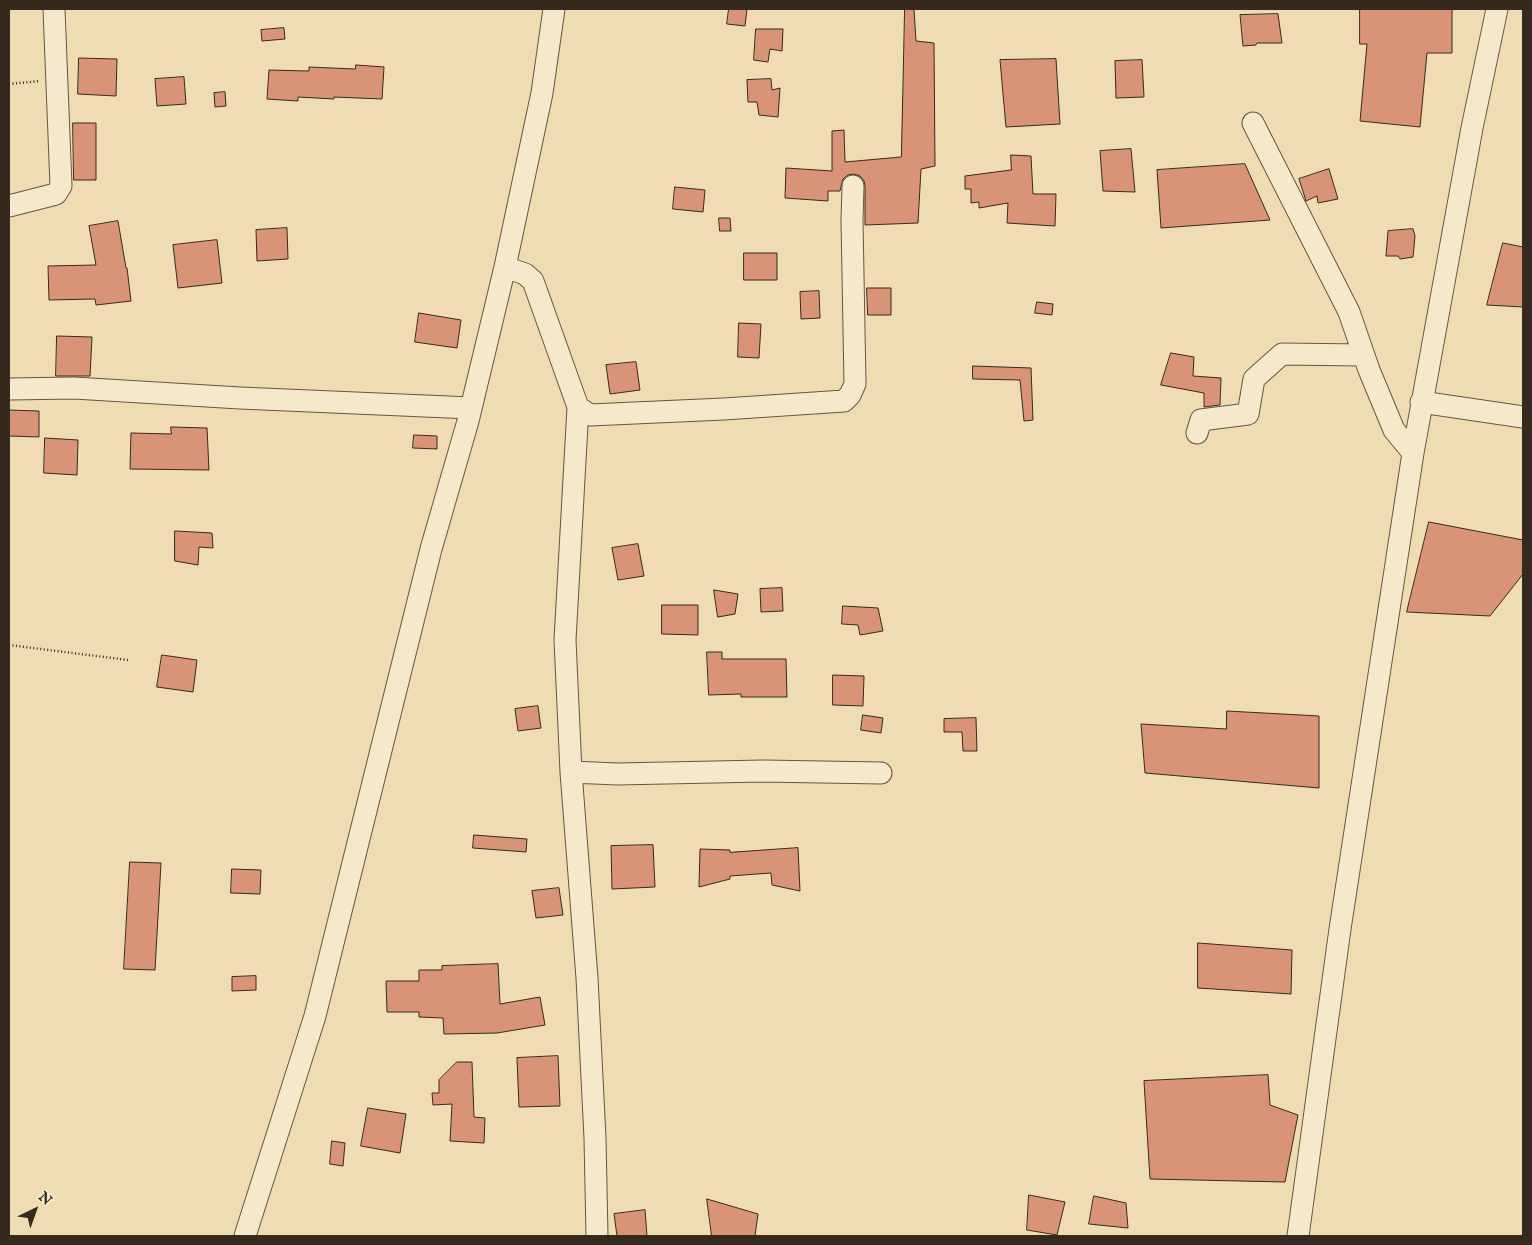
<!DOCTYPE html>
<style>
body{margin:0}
#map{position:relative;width:1532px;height:1245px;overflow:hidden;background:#efdcb2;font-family:"IM FELL English",serif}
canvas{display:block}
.frame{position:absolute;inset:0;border:10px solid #362a1e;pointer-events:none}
.north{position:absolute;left:10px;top:1185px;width:50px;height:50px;-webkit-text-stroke:4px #f5e8cd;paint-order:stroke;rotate:42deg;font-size:14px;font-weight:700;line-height:20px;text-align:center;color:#362a1e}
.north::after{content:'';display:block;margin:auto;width:18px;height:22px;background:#362a1e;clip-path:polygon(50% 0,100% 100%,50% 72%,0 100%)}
</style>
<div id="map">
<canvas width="1532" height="1245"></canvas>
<div class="frame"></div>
<div class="north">N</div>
</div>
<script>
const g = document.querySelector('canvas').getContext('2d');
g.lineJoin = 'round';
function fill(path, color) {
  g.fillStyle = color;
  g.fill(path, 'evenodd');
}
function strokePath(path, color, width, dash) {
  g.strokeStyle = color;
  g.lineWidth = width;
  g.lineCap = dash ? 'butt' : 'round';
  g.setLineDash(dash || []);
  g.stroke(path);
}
const building = new Path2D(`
 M729,9H747L745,26L727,24Z
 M905,9H914L916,41L934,43L935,166L921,169L918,223L865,225V186L864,181L860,176L854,174L848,175L843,179L840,191H828V201L785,198L786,168L832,171V131L844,130L845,162L901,157Z
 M1360,9H1452V53H1427L1420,127L1360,121L1367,44H1360Z
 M1278,14L1282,43H1257L1256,45L1243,46L1240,15Z
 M284,28L285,39L262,41L261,30Z
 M756,29H783L782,51L770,49L768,62L754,60Z
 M79,58L117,59L116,96L78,94Z
 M1056,59L1060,124L1006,127L1000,60Z
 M1142,60L1144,97L1116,98L1115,61Z
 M356,65L384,67L382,99L334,97V99L298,97V101L267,99L269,70L309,71V67L355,69Z
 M184,77L186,104L157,106L155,79Z
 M771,79L772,90L780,88L778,117L759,115L757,102H748L747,80Z
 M225,92L226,106L215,107L214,93Z
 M73,123H96V180H74Z
 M1131,149L1135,192L1103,191L1100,151Z
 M1011,155L1031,156L1033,194H1056L1055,226L1007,223L1008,203L979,208V202L971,203V189H965V176L1011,170Z
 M1245,164L1270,220L1161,228L1157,170Z
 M1329,169L1338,199L1318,203L1317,196L1306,201L1299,179Z
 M675,187L705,190L703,212L673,209Z
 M719,218H730L731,231H720Z
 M118,221L126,268H127L131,301L96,305L95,299L49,300L48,266L96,265L89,226Z
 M287,228L288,259L257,261L256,230Z
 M1413,229L1415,236L1413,257L1400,259L1398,256H1386L1388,231Z
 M217,240L222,283L178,288L173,245Z
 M1503,243L1523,247V307L1487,305Z
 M744,253H777V280H744Z
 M867,288H891V315H868Z
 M819,291L820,318L801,319L800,292Z
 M1037,302L1053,304L1052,315L1035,313Z
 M419,313L461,320L457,348L415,342Z
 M739,323L761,324L759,358L738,357Z
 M57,336L92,337L90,376H56Z
 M1171,353L1194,357L1193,376L1221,378L1220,405L1204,407V393L1161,385Z
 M636,362L640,390L610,394L606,365Z
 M973,366L1031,368L1033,420L1024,421L1020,380L973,379Z
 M9,410L39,411V437L9,436Z
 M171,427L207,428L209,470L130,469L131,433L171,434Z
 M414,435L437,436V449L413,448Z
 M45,438L78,440L77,475L44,473Z
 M1429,522L1523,540V574L1490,616L1407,612Z
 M175,531L212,533L213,548L199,547L198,565L175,561Z
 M638,544L644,576L618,580L612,548Z
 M782,588L783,611L761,612L760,589Z
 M714,590L738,594L735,614L718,617Z
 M662,605H698V635L662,634Z
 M843,606L878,608L883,631L860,635L858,625L842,624Z
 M707,652H722V659H786L787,697H741V694L709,695Z
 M162,655L197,660L193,692L157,687Z
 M833,675L864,676L863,706L833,705Z
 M538,706L541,728L518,731L515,709Z
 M1227,711L1319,716V788L1145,773L1141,724L1226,729Z
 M863,715L883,718L881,733L861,730Z
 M976,718L977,751H963L962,732H944V719Z
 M474,835L527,839L526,852L473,848Z
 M653,845L655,887L612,889L611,846Z
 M798,848L800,891L772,885L771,873L730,876V879L699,887L700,849L730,850V852Z
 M130,862L161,863L155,970L124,969Z
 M232,869L261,870L260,894L231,893Z
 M559,888L563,915L536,918L532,891Z
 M1198,943L1292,950L1291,994L1198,988Z
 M498,964L500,1004L540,997L545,1025L497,1033L444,1034L443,1018L419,1017V1012H387L386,981H419V970H442V966Z
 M256,976V990L232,991V977Z
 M558,1056L560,1106L519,1107L517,1058Z
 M457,1062H472L474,1117L485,1118L484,1143L450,1141L452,1104L433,1105L432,1093H439V1080Z
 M1268,1075L1270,1105L1298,1115L1285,1182L1150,1179L1144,1081Z
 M368,1108L406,1114L400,1153L361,1146Z
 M332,1141L345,1143L343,1166L330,1164Z
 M1029,1195L1065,1202L1057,1235L1027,1230Z
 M1094,1196L1126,1203L1128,1228L1089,1224Z
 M707,1199L758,1214L755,1236H712Z
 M645,1210L647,1236H617L614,1214Z`);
fill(building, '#d99376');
strokePath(building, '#362a1e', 1);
const minor = new Path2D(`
 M1253,123L1349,312L1369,370L1394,430L1413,453
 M9,206L56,194L61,186L54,9
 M505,267L525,274L533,281L578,407L565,640L571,772L587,978L595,1138L597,1236
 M9,389L74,388L240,398L471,408
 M1421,402L1523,417
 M578,407L590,415L724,409L844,401L850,395L855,384L852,220L853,186
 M1197,433L1201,420L1248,414L1254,379L1282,354L1363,355
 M571,772L617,774L763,771L881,773
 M245,1236L315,1016L431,549L468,421L505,267L542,93L554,9
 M1298,1236L1340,929L1413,453L1472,128L1497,9`);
strokePath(minor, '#645643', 23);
strokePath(new Path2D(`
 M9,84L40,81
 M9,645L128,660`), '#362a1e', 2.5, [1, 2.5]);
strokePath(minor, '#f5e8cd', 21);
</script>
